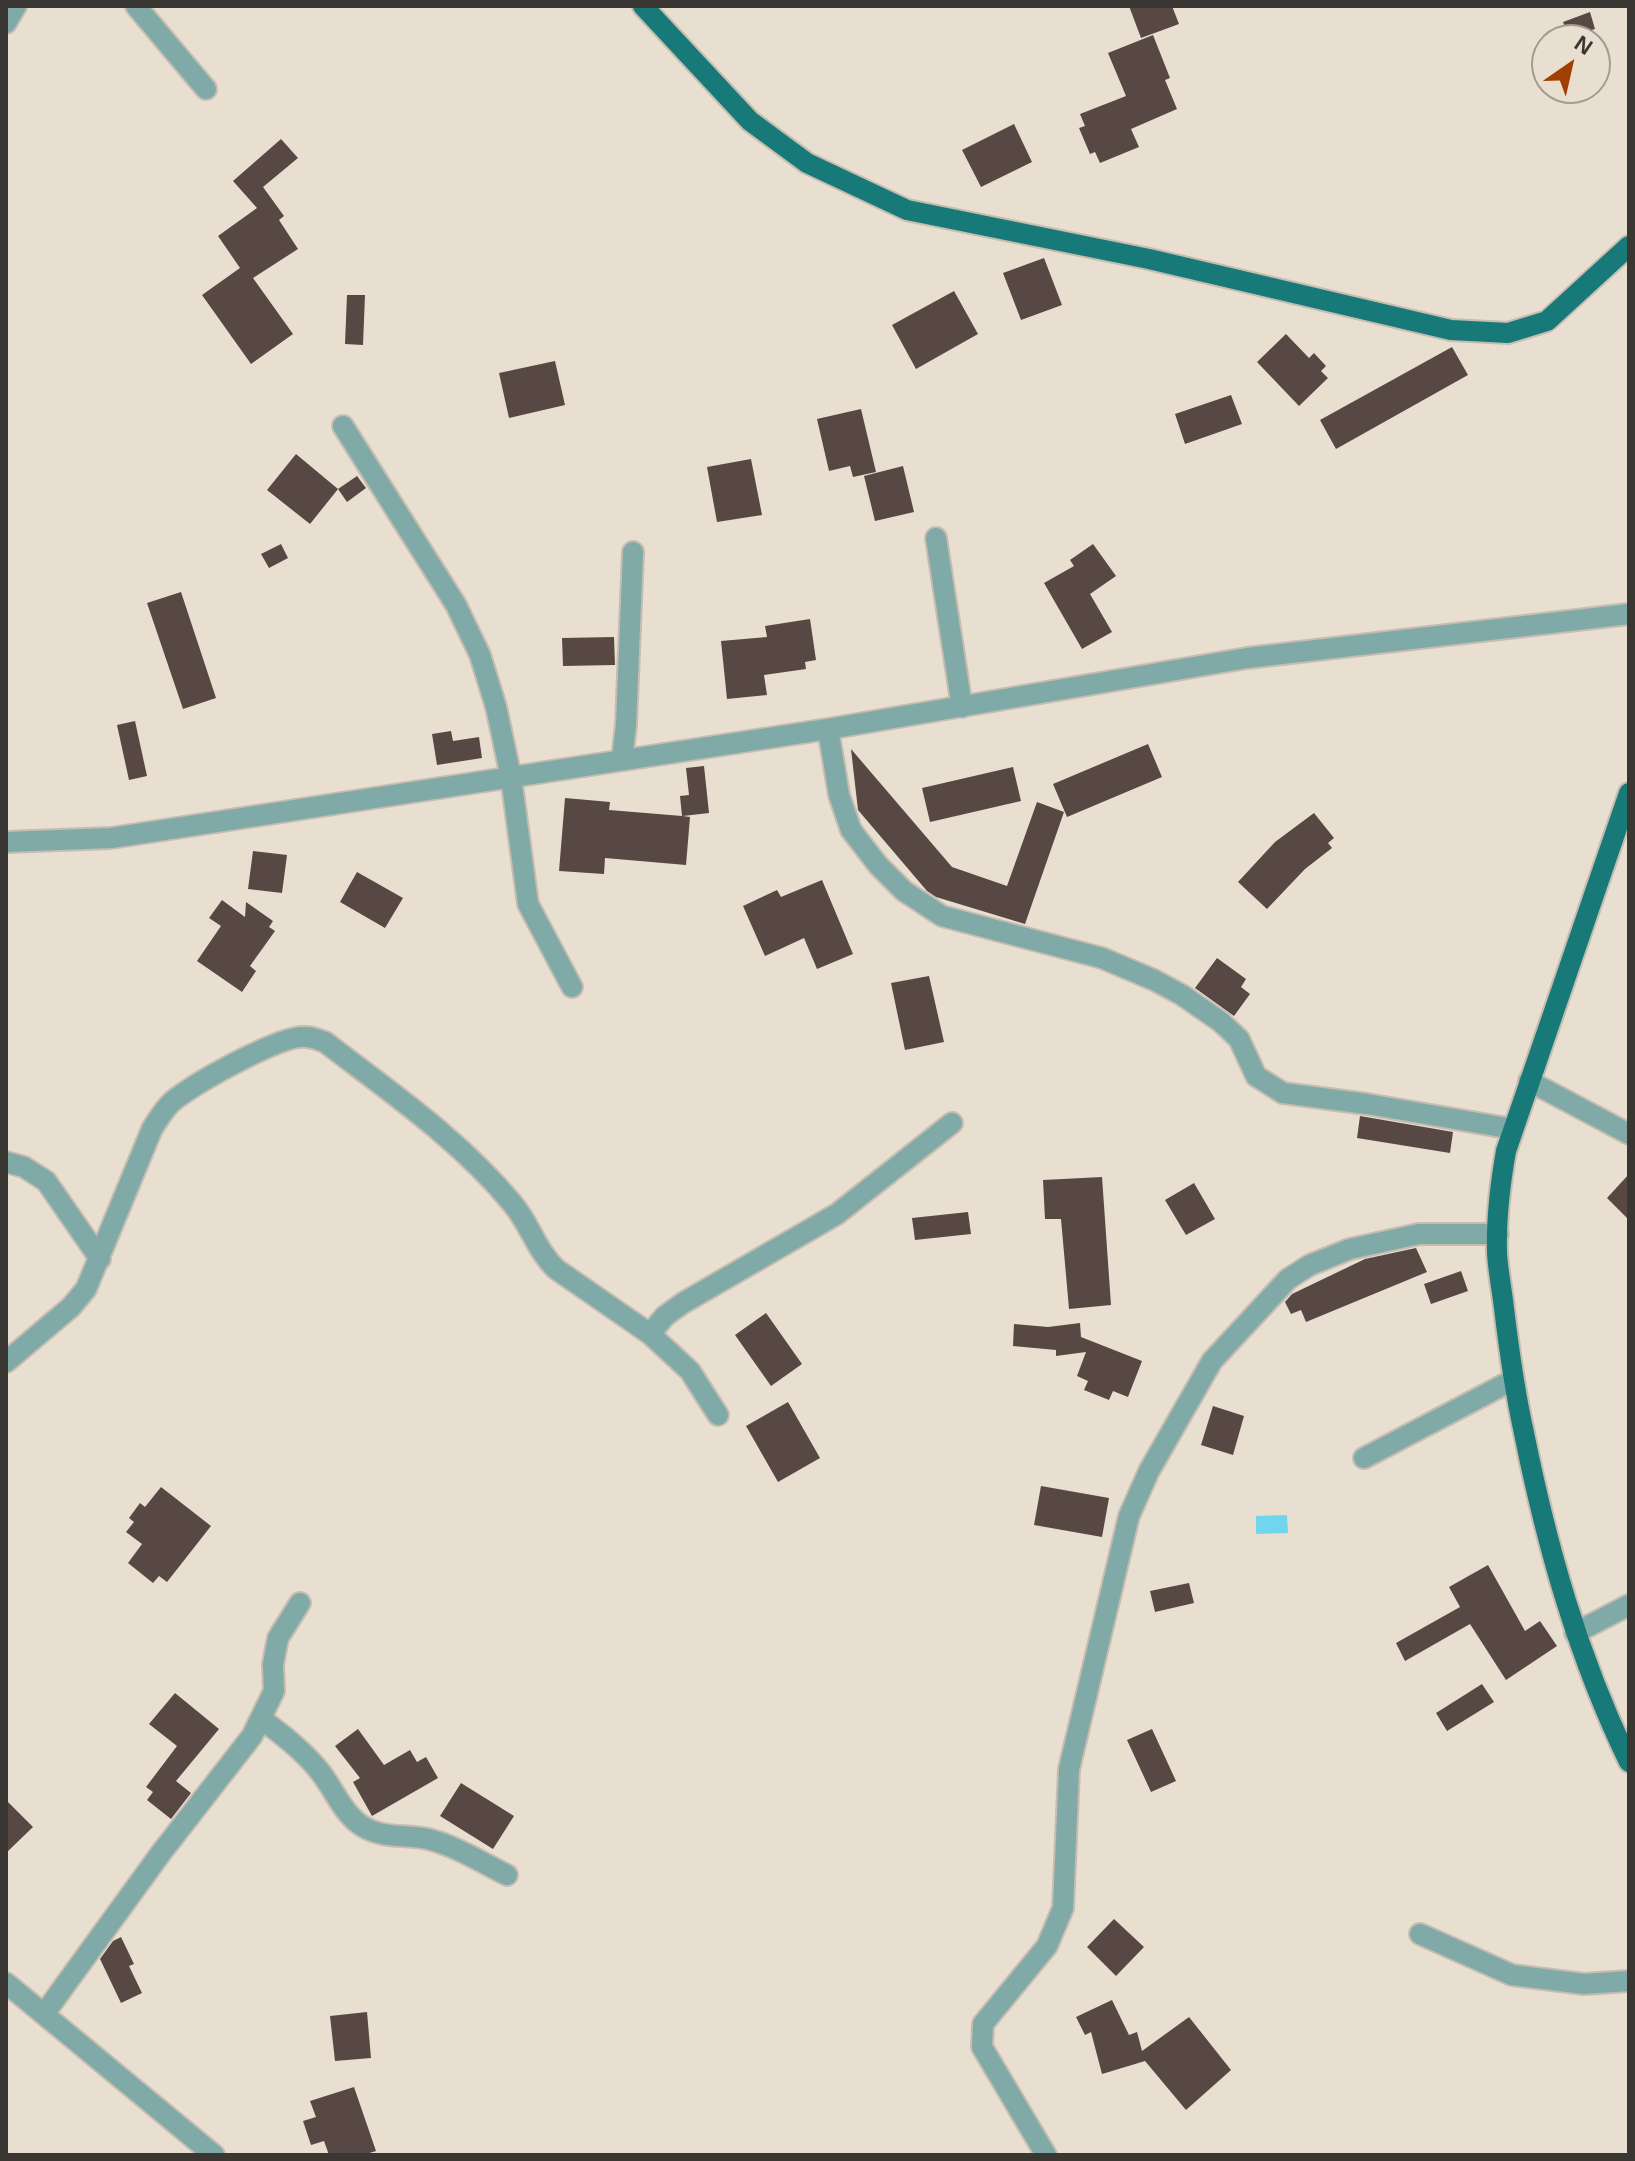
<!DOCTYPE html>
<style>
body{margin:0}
#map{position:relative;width:1635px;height:2161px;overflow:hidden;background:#e9dfd1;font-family:Arial,sans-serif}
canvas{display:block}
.frame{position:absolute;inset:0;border:8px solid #3a3631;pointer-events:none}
.north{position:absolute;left:1531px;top:24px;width:80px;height:80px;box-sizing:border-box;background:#e9dfd1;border:2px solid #a39b91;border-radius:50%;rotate:34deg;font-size:22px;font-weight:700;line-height:32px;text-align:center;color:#3a3631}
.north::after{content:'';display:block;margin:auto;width:28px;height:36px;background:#a13e01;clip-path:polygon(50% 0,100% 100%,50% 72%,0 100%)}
</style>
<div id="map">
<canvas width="1635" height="2161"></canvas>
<div class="frame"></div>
<div class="north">N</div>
</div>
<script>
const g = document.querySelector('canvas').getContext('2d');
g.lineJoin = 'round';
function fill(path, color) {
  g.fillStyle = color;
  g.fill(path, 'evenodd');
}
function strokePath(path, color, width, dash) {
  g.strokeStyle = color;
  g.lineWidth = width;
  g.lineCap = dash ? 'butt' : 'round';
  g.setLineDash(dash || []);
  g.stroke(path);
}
fill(new Path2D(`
 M1287,1515L1288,1533L1256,1534V1516Z`), '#71d5ee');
fill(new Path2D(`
 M1129,6H1172L1179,24L1141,38Z
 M1590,12L1595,29L1569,37L1563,22Z
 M1153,35L1170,78L1165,80L1177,109L1131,129L1139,147L1100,163L1095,152L1090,154L1079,128L1085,126L1080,114L1126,96L1108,53Z
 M1014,124L1032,162L981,187L962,150Z
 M281,139L298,158L263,187L284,216L279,220L298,249L253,278L293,334L251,364L202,295L240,268L218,236L257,208L233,181Z
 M1044,258L1062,305L1021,320L1003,273Z
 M954,291L978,334L916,369L892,325Z
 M347,295H365L363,345L345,344Z
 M1286,334L1309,358L1314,353L1326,366L1321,371L1328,378L1299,406L1257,362Z
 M1452,347L1468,375L1336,449L1320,420Z
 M555,361L565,405L509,418L499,373Z
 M1231,395L1242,424L1185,444L1175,414Z
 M861,409L876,472L853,477L850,466L829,471L817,419Z
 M296,454L338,489L357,476L366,488L347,502L338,489L310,524L267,490Z
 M751,459L762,515L717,522L707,467Z
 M903,466L914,512L875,521L864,476Z
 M281,544L288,558L269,568L261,554Z
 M1093,544L1116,576L1090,594L1112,632L1082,649L1044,583L1074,566L1070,560Z
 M181,592L216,698L183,709L147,603Z
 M810,619L816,660L805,662L806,669L764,675L767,695L727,699L721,641L767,637L765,626Z
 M614,637L615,665L563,666L562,638Z
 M135,721L147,776L129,780L117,725Z
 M451,731L453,741L479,737L482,758L437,765L432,734Z
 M1148,744L1162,777L1067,817L1053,784Z
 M851,749L952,867L1007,886L1037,802L1064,812L1025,924L936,897L927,891L858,810Z
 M704,766L709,813L683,816L690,817L686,865L605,858L604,874L559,871L565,798L610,802L609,810L682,816L680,796L689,795L686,768Z
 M1013,767L1021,801L930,822L922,788Z
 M1314,813L1334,838L1328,843L1332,848L1305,869L1267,909L1238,882L1275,842Z
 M253,851L287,855L282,893L248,889Z
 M357,872L403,898L385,928L340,902Z
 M822,880L853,954L817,969L804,938L765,956L743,906L777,890L781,897Z
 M222,900L245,917L246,902L273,921L269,927L275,931L250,966L256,971L242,992L197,961L221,926L209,918Z
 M1217,958L1246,979L1241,987L1250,994L1234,1016L1195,988Z
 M929,976L944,1042L905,1050L891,983Z
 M1360,1116L1453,1132L1450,1153L1357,1138Z
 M1629,1174V1220L1607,1198Z
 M1102,1177L1111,1305L1069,1309L1061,1219H1045L1043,1180Z
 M1194,1183L1215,1219L1186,1235L1165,1200Z
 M968,1212L971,1234L915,1240L912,1218Z
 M1416,1248L1427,1272L1306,1322L1301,1310L1291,1314L1285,1302L1292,1294L1365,1259Z
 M1461,1271L1468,1291L1431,1304L1424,1284Z
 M766,1313L802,1364L771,1386L735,1335Z
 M1080,1323L1081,1337L1142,1361L1128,1397L1113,1391L1109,1400L1084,1390L1088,1381L1077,1376L1086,1352L1056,1356V1350L1013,1346L1014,1324L1048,1327Z
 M788,1402L820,1458L778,1482L746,1426Z
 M1213,1406L1244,1416L1233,1455L1201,1445Z
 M1041,1486L1109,1498L1102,1537L1034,1525Z
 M161,1487L211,1526L167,1582L159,1576L153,1583L128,1563L142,1544L126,1532L134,1522L129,1518L140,1503L145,1507Z
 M1488,1565L1525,1631L1540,1621L1557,1646L1506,1680L1470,1624L1405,1661L1396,1643L1460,1607L1449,1587Z
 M1189,1583L1194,1603L1155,1612L1150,1591Z
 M1482,1684L1494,1702L1447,1731L1436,1713Z
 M175,1693L219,1729L176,1781L191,1793L171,1819L147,1800L153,1792L146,1787L177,1746L149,1724Z
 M358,1729L384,1765L410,1750L417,1762L426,1757L438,1778L372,1816L353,1782L360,1778L335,1746Z
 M1152,1729L1176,1781L1151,1792L1127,1740Z
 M461,1783L514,1816L493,1849L440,1816Z
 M6,1800L33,1827L6,1853Z
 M1114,1919L1144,1947L1116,1976L1087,1947Z
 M121,1937L134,1964L129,1966L142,1993L121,2003L100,1959L113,1941Z
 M1112,2000L1129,2035L1137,2032L1142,2051L1189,2017L1231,2070L1186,2110L1145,2061L1102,2074L1091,2032L1085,2035L1076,2017Z
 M367,2012L371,2058L335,2061L330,2016Z
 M354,2087L376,2151L363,2155H329L324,2141L311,2145L303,2121L316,2117L310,2101Z`), '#574844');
const minor = new Path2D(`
 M136,6L206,89
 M6,23L16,6
 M343,426L456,605L480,655L496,707L511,777L528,904L572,987
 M936,538L962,707
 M828,729L839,795L851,830L878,865L904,891L942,916L1102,958L1154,980L1182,995L1221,1022L1239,1039L1256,1076L1283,1093L1367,1104L1513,1129
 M622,759L626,725L633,552
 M6,842L111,838L828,729L1247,658L1629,614
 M1529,1081L1629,1134
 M6,1162L24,1167L46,1181L100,1259
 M650,1334L665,1316L683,1303L837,1214L952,1123
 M6,1362L71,1307L86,1289L152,1129C160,1116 168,1103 181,1095C202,1080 282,1034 306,1037C312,1037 319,1040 325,1042C390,1092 459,1139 512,1203C530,1224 536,1250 556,1269L650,1334L690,1371L718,1415
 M1364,1458L1513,1380
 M1575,1633L1629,1605
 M261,1719C282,1734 301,1749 317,1768C333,1786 341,1812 362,1826C383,1839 405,1834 428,1839C456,1846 481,1862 507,1875
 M1420,1934L1512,1975L1584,1984L1629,1981
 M6,1983L214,2155
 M44,2014L161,1853L252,1736L274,1691L273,1664L278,1638L300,1603
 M1046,2155L982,2047L983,2024L1047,1946L1063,1908L1069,1769L1129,1516L1149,1471L1212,1361L1288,1279L1310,1265L1350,1249L1419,1234H1498`);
const major = new Path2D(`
 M643,6L750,121L807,163L907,210L1149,259L1451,330L1508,333L1547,321L1629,246
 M1629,793L1506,1151C1500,1185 1496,1219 1497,1253C1498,1271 1502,1290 1504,1308C1509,1350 1515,1392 1524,1433C1547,1547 1578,1657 1629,1762`);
strokePath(minor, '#c6bdb1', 24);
strokePath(major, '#c6bdb1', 24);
strokePath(minor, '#80aaa8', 20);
strokePath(major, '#177a78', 20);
</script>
